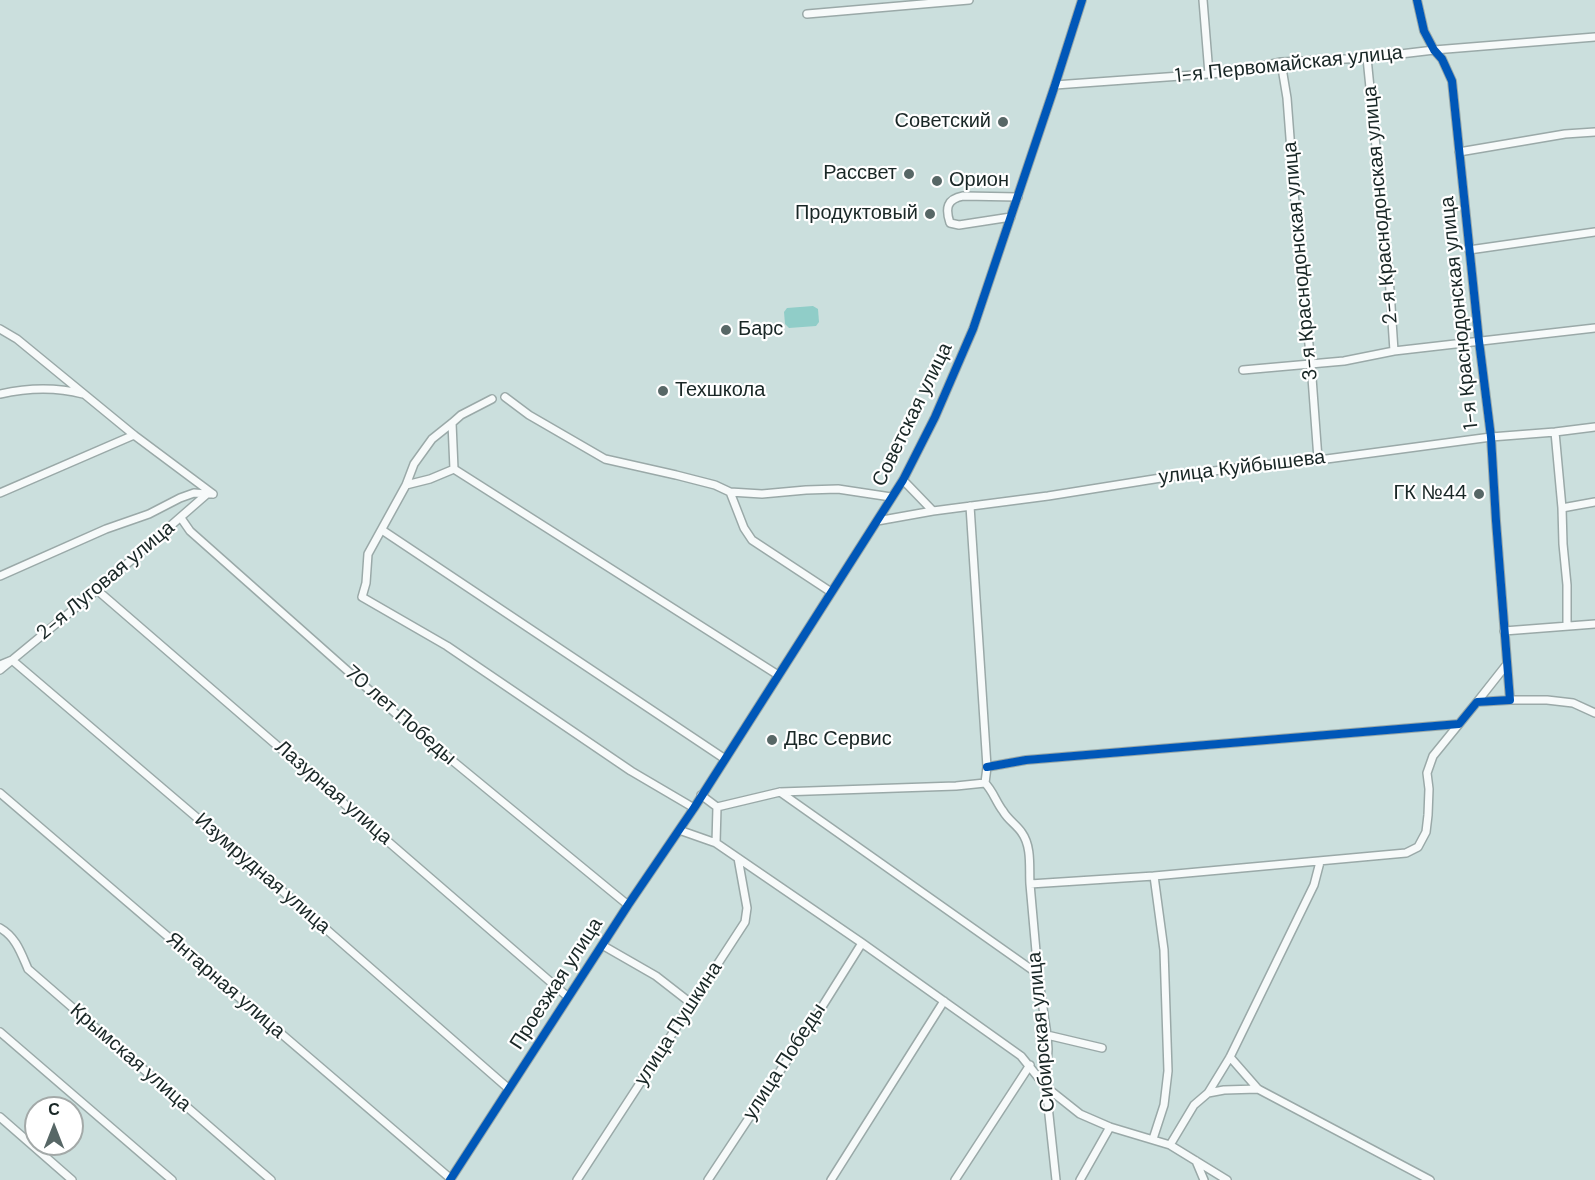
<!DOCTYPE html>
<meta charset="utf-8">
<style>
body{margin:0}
#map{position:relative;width:1595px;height:1180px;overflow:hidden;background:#cbdfdd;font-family:"DM Sans",sans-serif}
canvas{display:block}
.north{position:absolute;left:24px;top:1096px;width:60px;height:60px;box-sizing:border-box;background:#fff;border:2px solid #a3a9a8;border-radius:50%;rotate:0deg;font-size:16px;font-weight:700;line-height:24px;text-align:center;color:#192726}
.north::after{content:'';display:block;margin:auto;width:21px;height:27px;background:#576766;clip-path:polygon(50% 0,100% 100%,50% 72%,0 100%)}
</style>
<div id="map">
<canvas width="1595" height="1180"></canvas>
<div class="north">С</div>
</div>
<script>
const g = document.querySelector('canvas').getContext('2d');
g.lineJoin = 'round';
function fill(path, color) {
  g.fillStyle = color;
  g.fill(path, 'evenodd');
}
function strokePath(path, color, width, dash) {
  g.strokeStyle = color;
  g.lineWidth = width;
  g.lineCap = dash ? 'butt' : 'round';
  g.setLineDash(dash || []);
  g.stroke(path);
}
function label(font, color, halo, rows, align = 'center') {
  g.font = font + ' "DM Sans",sans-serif';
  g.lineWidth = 4.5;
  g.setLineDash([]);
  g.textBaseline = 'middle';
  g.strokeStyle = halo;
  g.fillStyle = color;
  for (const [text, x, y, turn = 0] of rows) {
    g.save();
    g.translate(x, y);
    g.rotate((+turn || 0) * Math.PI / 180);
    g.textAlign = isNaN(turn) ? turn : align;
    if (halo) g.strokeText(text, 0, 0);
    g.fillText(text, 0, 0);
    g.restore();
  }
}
fill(new Path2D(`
 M813,306L818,309L819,322L816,326L789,328L785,324L784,312L787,308Z`), '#90cdc8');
const street = new Path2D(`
 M1203,0L1209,74
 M807,14L969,0
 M1367,58L1389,276L1394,351
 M1281,62L1287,98L1296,217L1311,364L1318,459
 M1055,85L1236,72L1281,62L1367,58L1434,50L1595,37
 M1459,152L1565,134L1595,132
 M1011,217L959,225L950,223C945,208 947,199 963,196L1018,197
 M1469,250L1595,232
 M0,329L17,339L134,435L213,494
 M1243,370L1344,361L1394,351L1595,328
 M0,394C27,388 56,387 83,394
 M505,397L529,415L605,459L676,475L715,485L730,492L762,494L806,490L838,489L891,497
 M492,399L461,415L452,423L432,439L414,464L406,485L368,554L366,583L362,597L447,646L631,771L694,808
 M452,423L454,469L778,675
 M1555,432L1562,508L1563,544L1567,585V626
 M903,480L933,511L1048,496L1167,477L1260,465L1304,462L1491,437L1555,432L1595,427
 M406,485L430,479L454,469
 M730,492L744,528L752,540L831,592
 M0,493L134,435
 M970,506L987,767L985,783
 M1562,508L1595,502
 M181,518L190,531L403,720L628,905
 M877,521L933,511
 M382,530L725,759
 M0,576L106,529L149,514L180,498L194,493L207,494
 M97,590L568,997
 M1504,631L1595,624
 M0,665L12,660L263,874L509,1089
 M0,670L97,590L207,494H213
 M1510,700H1547L1573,703L1595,713
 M1477,702L1507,664
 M987,767L1026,760L1459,724L1477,702L1510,700L1496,521L1491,437L1479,341L1452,81L1442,59L1434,50L1424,31L1417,0
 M780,792L1038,974
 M0,793L451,1179
 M701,795L717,807L780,792L956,786L985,783C993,791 996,802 1003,811C1008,820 1017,825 1022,833C1032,847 1029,868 1030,884L1154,876L1164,950L1168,1071L1164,1105L1153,1139
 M717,807L716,843L862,943L1021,1056L1046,1087L1080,1114L1110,1127L1170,1145L1227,1180
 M679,830L716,843
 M1154,876L1406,853L1418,847L1426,832L1428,815L1429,789L1427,773L1433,756L1459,724
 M1030,884L1038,974L1047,1035L1048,1049L1046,1087L1056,1180
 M0,928C16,937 21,953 28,969L271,1180
 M602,945L656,976L692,1004
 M0,1032L172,1180
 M1047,1035L1102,1048
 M1230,1057L1258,1089L1430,1180
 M1208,1093L1224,1090L1258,1089
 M0,1117L72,1180
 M1170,1145L1194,1105L1208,1093L1230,1057L1314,885L1320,862
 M1196,1161L1204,1180
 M450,1180L628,905L694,808L903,480L935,417L973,329L1055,85L1082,0
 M577,1180L745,922L747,908L738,858
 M708,1180L815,1018L862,943
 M831,1180L944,1001
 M955,1180L1030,1065
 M1080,1180L1110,1127`);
strokePath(street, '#9aa9a8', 10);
strokePath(street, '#f7fafa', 7);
strokePath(new Path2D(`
 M987,767L1026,760L1459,724L1477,702L1510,700L1496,521L1491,437L1479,341L1452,81L1442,59L1434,50L1424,31L1417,0
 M450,1180L628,905L694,808L903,480L935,417L973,329L1055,85L1082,0`), '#0057b8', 8);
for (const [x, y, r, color] of [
 [1003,122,6,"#576766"],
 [909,174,6,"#576766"],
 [937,181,6,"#576766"],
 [930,214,6,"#576766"],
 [726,330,6,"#576766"],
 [663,391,6,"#576766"],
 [1479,494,6,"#576766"],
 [772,740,6,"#576766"]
]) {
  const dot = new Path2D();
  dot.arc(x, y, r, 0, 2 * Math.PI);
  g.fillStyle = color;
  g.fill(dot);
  strokePath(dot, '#fff', 2);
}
label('20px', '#192726', '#fff', [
 ["1-я Первомайская улица",1289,65,-6],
 ["2-я Краснодонская улица",1381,205,-95],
 ["3-я Краснодонская улица",1301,261,-95],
 ["1-я Краснодонская улица",1460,313,-96],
 ["Советская улица",913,415,-64],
 ["улица Куйбышева",1242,468,-7],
 ["2-я Луговая улица",106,581,-40],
 ["70 лет Победы",400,716,41],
 ["Лазурная улица",333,793,41],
 ["Изумрудная улица",262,874,41],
 ["Проезжая улица",557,984,-57],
 ["Янтарная улица",225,986,41],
 ["улица Пушкина",679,1024,-57],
 ["Сибирская улица",1042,1032,-95],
 ["Крымская улица",130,1058,41],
 ["улица Победы",785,1062,-57]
]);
label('20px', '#192726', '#fff', [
 ["Советский",991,122],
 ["Рассвет",897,174],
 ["Орион",949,181,"left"],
 ["Продуктовый",918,214],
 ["Барс",738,330,"left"],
 ["Техшкола",675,391,"left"],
 ["ГК №44",1467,494],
 ["Двс Сервис",784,740,"left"]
], 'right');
</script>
